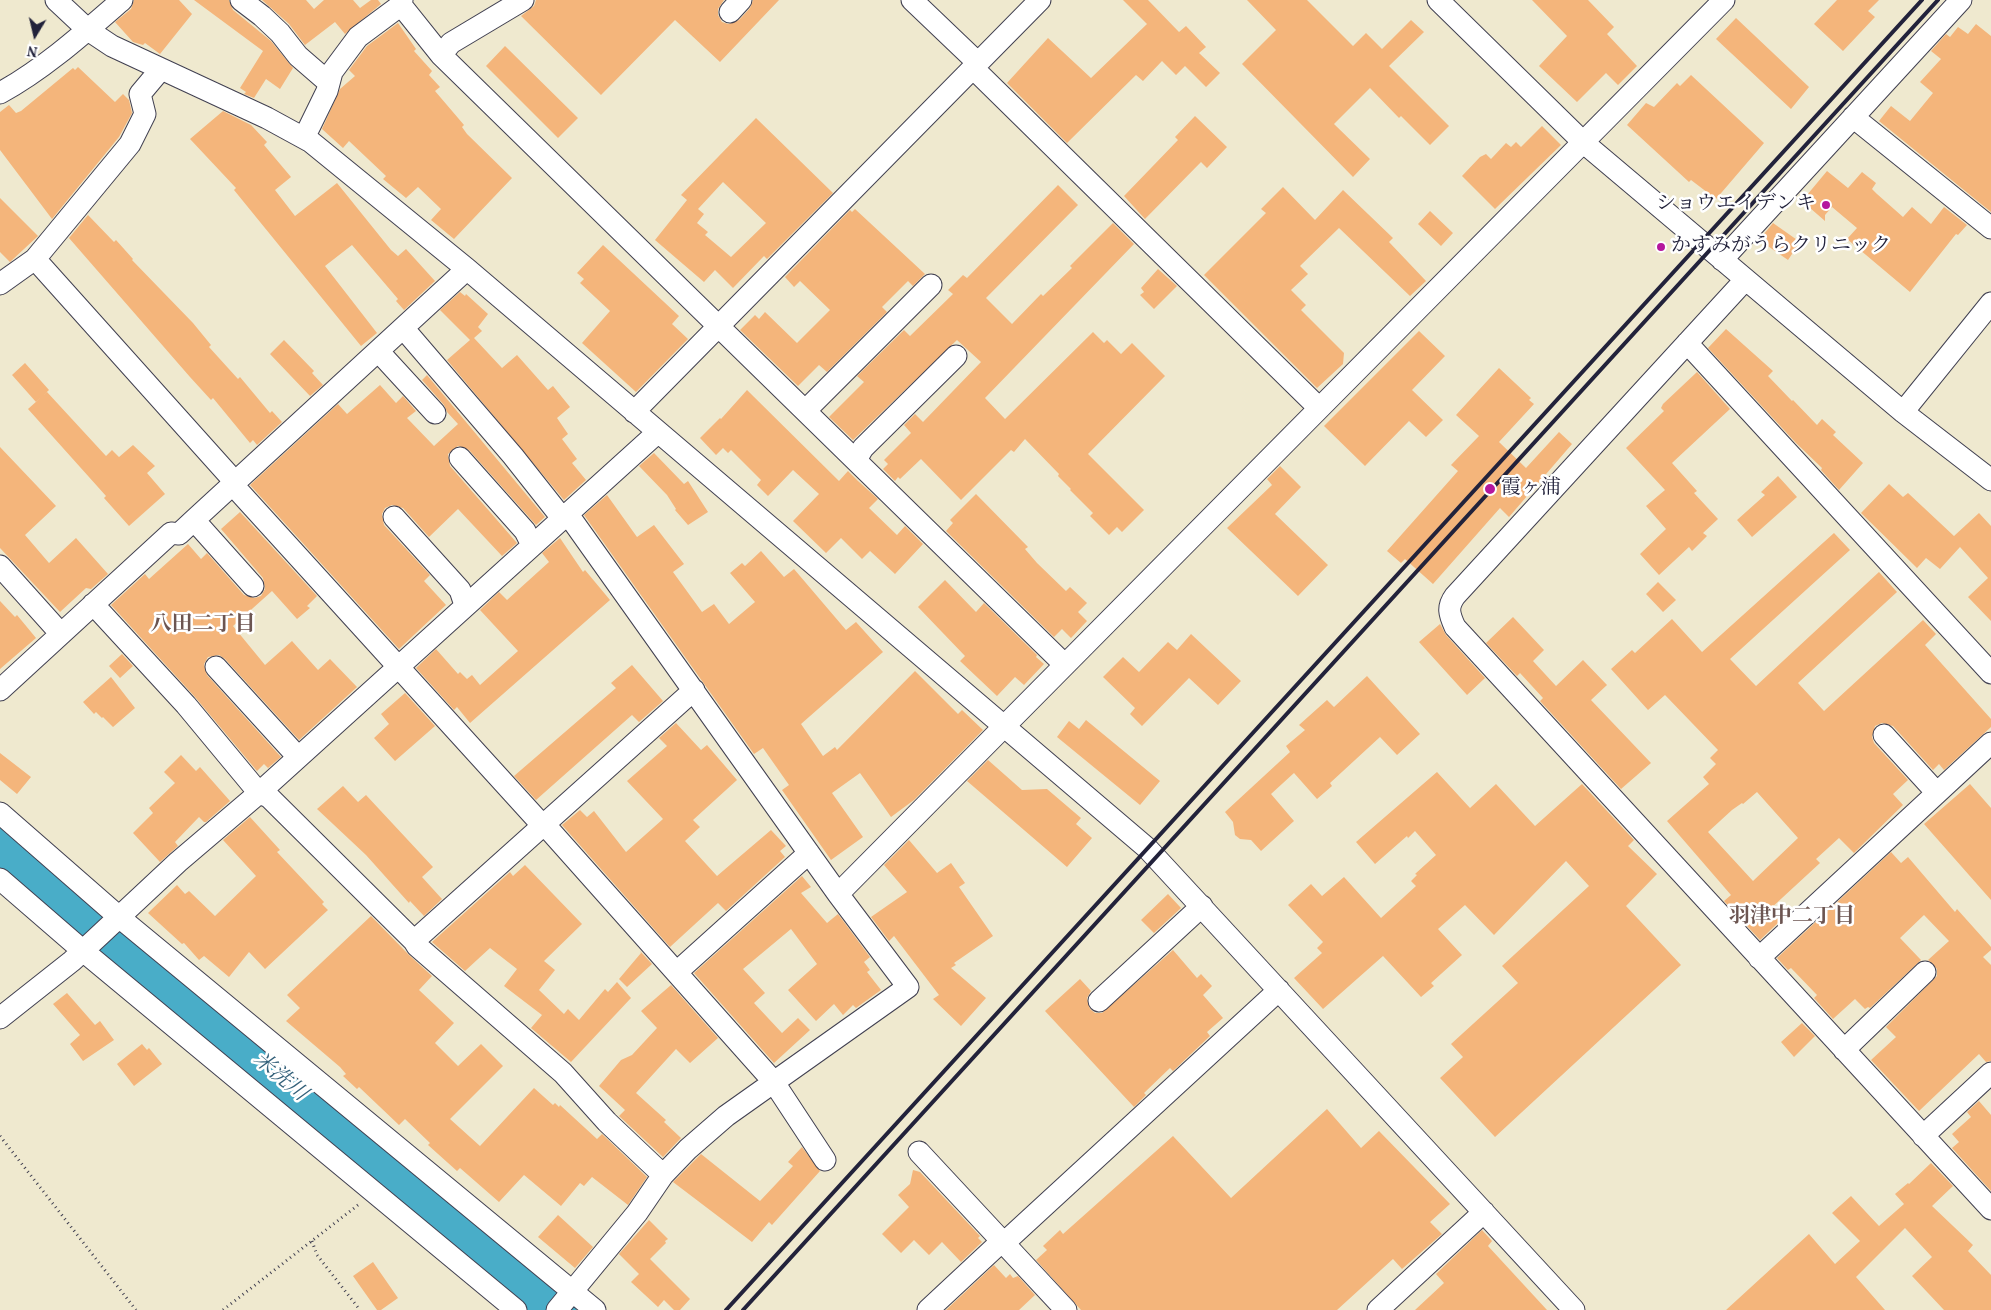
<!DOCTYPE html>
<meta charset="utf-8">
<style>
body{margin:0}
#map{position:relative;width:1991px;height:1310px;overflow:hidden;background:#efe9cf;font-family:Vollkorn,serif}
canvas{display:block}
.north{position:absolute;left:10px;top:10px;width:50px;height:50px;-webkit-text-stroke:4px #fff;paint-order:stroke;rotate:189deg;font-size:14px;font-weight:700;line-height:20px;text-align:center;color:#22223b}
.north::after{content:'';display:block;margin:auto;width:18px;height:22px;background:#22223b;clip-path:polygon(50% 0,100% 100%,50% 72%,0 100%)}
</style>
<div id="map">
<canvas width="1991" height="1310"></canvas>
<div class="north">N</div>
</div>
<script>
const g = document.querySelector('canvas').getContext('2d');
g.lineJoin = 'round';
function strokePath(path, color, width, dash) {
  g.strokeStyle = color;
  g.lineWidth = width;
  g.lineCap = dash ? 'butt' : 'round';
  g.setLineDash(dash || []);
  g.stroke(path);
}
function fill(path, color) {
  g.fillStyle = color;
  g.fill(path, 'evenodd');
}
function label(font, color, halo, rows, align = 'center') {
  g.font = font + ' Vollkorn,"Noto Serif JP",serif';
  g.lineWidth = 5;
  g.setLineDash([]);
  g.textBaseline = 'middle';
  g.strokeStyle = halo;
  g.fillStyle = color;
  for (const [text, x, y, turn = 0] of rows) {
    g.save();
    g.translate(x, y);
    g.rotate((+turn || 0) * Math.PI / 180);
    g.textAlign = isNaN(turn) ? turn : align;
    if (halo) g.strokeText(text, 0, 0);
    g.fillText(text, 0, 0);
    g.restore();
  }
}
strokePath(new Path2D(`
 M0,846L557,1310`), '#49adc8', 39);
fill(new Path2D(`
 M134,0H179L192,14L160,54L145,43L143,45L133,42L115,22L131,9Z
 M194,0H229L233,10L271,41L293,68L280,89L266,79L254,98L244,94L246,92L240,88L263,51Z
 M262,0H306L314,9L324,0H353L360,8L371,0H378L381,4L345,34L335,22L305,45L289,24Z
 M536,0H724L718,9V15L722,22L728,24L739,20L750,8L753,0H779L720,62L675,20L601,95L521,16L534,6Z
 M1123,0H1148L1179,32L1186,26L1206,47L1199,53L1220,73L1206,87L1185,66L1176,75L1162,61L1143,81L1136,75L1067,143L1007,83L1048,38L1091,78L1147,24Z
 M1247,0H1307L1353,46L1366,33L1382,49L1411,20L1424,32L1389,66L1449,126L1430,145L1401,116L1399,118L1370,88L1334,124L1370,159L1353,177L1242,64L1276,30Z
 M1532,0H1588L1614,27L1607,34L1637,66L1618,85L1606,73L1577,102L1539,66L1567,36Z
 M1837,0H1879L1868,11L1875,17L1843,51L1814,24Z
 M1736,18L1809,87L1791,109L1716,39Z
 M398,23L416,49L414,51L432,71L429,75L440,87L435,91L464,125L462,127L467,134L512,178L454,239L431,220L441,209L418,187L406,198L383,179L386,176L349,141L343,148L322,129L340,89L355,76L349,70L367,46Z
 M1976,24L1991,36V212L1879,121L1891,106L1910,121L1933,93L1920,82L1941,59L1931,51L1946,34L1950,37L1958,27L1968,34Z
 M505,46L578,118L558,138L486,66Z
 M78,67L115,102L123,94L129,100L132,113L119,137L52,219L0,150V112L9,105L16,113L21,111L73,68L75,70Z
 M1691,75L1764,143L1716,199L1691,180L1689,182L1627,125L1646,103L1654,107L1677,83L1680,86Z
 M223,111L251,125L267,142L264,145L291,177L275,190L295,216L337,183L391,250L398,256L406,249L435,281L404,310L396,301L398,299L352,245L325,266L377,333L361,346L234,190L236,188L190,139Z
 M1195,116L1227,147L1207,168L1201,162L1145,219L1124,196L1178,140L1175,137Z
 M756,118L833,193L767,259L764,256L733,288L715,270L704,282L655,240L687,200L681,195ZM723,182L766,223L731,257L705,235L708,232L697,223L704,214L698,209Z
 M1542,126L1561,145L1495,209L1462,176L1480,157L1486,154L1491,159L1506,143L1511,147L1516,142L1521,147Z
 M1827,171L1848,188L1862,172L1876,183L1872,189L1877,194L1903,217L1912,207L1931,224L1944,207L1967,225L1958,235L1956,234L1910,292L1847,239L1857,228L1832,207L1825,215V221L1802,201Z
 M1058,185L1078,205L986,298L1012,324L1041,294L1043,296L1072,268L1070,266L1113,223L1134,244L985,398L1005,419L1093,332L1104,343L1107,340L1121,354L1132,343L1165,376L1088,454L1144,510L1122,532L1117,527L1109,535L1090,516L1093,513L1070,490L1071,489L1058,476L1059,474L1025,439L1014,452L1011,450L961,500L921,459L900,479L898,477L895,481L883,469L888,464L884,460L911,433L904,425L915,414L923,422L981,362L957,340L853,440L829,417L864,382L857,376L904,330L910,336L953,294L948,290L963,275L967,278Z
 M1283,187L1315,220L1343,190L1393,238L1389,242L1426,281L1410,296L1339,228L1300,266L1308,274L1291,290L1306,305L1301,310L1344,353L1343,364L1317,388L1204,275L1266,213L1261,209Z
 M0,198L38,236L10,262L0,252Z
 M855,209L925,274L913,286L908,281L882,307L887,312L827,372L819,365L798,386L740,330L755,315L759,319L765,312L797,343L830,310L800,281L794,287L785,277L850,210L852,212Z
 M1430,211L1453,233L1441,246L1418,224Z
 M88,215L114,242L116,240L133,259L132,260L193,323L211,345L209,347L238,379L240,377L270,413L272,411L282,422L257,445L253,440L250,443L213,398L211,400L190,377L69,238Z
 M1773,223L1800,242L1788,260L1759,240Z
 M603,245L679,316L672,324L688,339L636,392L582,343L610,311L580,283L584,279L577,273Z
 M1158,269L1177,286L1154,309L1140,295L1144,292L1141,288Z
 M460,292L465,296L466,294L488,314L478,327L482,331L474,338L502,368L517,355L548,390L553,386L570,407L557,418L568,434L562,439L577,459L572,463L586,480L564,500L447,360L470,340L440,310Z
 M1726,329L1773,371L1768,376L1792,401L1793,400L1817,425L1822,419L1836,432L1833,435L1863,463L1839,490L1821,470L1822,468L1796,443L1708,348Z
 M1419,331L1445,356L1412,390L1443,420L1426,437L1409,421L1365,466L1324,426Z
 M284,340L314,371L312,373L323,385L310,396L270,354Z
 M25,363L49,390L36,402L12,375Z
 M1499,368L1531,398L1529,400L1534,404L1499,442L1526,468L1559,432L1572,444L1509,517L1500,508L1433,584L1405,559L1401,563L1387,551L1458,471L1451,465L1479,436L1456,415Z
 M1697,372L1730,409L1672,463L1697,491L1694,493L1718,519L1703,533L1707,536L1692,551L1689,547L1659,575L1640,554L1666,529L1646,506L1665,490L1626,448L1664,411L1661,408L1663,404Z
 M427,375L545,517L536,525L469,450L458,446L448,454L450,466L517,543L502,556L458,509L429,537L403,508L392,505L385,508L382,514L384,525L430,575L424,581L446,605L399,649L250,485L338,404L347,414L380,385L396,403L403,396L416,411L407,418L434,446L458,424L447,412L444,405L422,380Z
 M747,390L839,481L848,471L858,481L878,499L869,508L897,535L905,526L923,544L895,574L870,551L862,559L841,538L826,553L793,521L819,494L793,470L768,496L757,485L761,480L731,450L728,453L723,448L716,455L700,438L720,418L721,419Z
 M47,392L106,456L112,450L119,457L133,445L155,466L147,473L165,494L129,526L104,498L106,496L28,409Z
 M0,447L56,506L25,535L49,563L76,538L108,574L91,589L86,588L60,612L0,548Z
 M654,453L684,484L688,481L708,512L688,525L675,510L676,509L667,495L639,466Z
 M1280,466L1301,487L1275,514L1328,565L1298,596L1227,528L1272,485L1267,479Z
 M1778,476L1797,497L1752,537L1737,520L1765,495L1761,492Z
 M1889,484L1903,497L1908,493L1954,536L1979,513L1991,526V621L1968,597L1988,578L1960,547L1940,569L1926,558L1917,568L1861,513Z
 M976,494L1028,547L1025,549L1037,563L1066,591L1070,587L1087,603L1078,612L1087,621L1071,638L1062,629L1054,637L946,531L953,523L950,520Z
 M607,495L637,537L654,525L684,564L673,572L702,612L714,604L729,624L755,602L730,573L742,563L745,566L761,551L784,577L794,569L846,630L856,622L883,652L801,724L823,756L835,747L837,750L915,671L958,714L962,710L983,730L914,800L891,817L860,773L832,793L863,837L831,860L782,790L789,785L763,748L754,754L584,515Z
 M240,512L317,596L307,606L310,608L297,619L272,591L233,626L265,665L292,641L318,670L330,659L357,687L299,740L225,659L219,655L208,657L204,664L207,675L281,757L268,768L264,764L257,771L195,697L111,605L145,574L149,579L188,544L201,559L207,553L244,595L255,598L261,596L265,589L263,578L221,529Z
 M1834,533L1850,550L1730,659L1756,686L1879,572L1897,592L1798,683L1824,711L1923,620L1936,634L1925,645L1991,719V727L1944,770L1939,764L1933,770L1893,726L1882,723L1875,726L1872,737L1874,743L1908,780L1893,794L1903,805L1854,853L1839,838L1816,859L1820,863L1769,910L1780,921L1760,940L1724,901L1731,895L1667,821L1709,784L1703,777L1716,764L1710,758L1718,750L1665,695L1648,710L1611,669L1632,650L1635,653L1672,619L1702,652ZM1757,792L1798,838L1753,881L1708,832L1732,810L1742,803L1743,804Z
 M560,538L583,572L585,570L610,600L470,723L457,707L454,710L416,668L436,649L458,674L460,672L467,679L472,675L480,685L518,651L480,610L499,592L507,600L549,562L542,553Z
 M945,580L976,612L984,603L1037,655L1036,657L1044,664L1024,685L1015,677L997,696L960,661L965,656L918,607Z
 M1658,582L1676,600L1663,612L1646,594Z
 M0,601L15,617L17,615L36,638L0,669Z
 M1513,617L1544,650L1533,661L1556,686L1583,660L1607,685L1591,700L1651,763L1621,789L1540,701L1543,698L1520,673L1517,676L1486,643Z
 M1440,624L1446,635L1485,678L1467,695L1419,642Z
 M1191,634L1241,681L1218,705L1189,678L1142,726L1130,714L1135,708L1103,677L1123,657L1139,672L1168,642L1177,650Z
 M122,654L133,666L120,678L109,666Z
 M632,665L663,701L639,722L632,715L536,800L514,776L616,688L611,683Z
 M1367,676L1420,734L1397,755L1380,737L1330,783L1332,786L1317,799L1294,773L1271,794L1294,821L1261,851L1251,840L1240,839L1235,835L1233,822L1225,812L1290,752L1286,746L1305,730L1299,725L1327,700L1334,707Z
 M111,677L135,708L113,727L103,717L102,718L96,712L94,714L83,702Z
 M405,693L435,726L395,761L374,738L389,724L381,714Z
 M1086,720L1160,781L1140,805L1057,737L1069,721L1079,729Z
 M676,723L701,750L707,745L737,780L693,820L700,827L685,841L717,876L771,830L786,846L780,851L785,857L726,911L718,903L670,947L562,825L580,810L587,817L594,811L626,852L663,819L627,781L667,746L659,738Z
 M0,753L31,777L17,794L0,780Z
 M181,755L196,771L200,767L230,801L206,822H204L199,817L175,842L178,846L160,862L133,833L153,813L149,808L175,783L164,772Z
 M988,760L1022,790L1047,789L1081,818L1076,824L1092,838L1067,867L967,781Z
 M1437,772L1470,808L1496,784L1535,826L1582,784L1634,840L1628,846L1657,874L1626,906L1681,965L1495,1137L1440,1078L1463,1057L1451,1044L1518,983L1502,966L1589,886L1566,861L1494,935L1465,905L1438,929L1462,955L1431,983L1434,986L1421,997L1383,956L1323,1009L1294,978L1322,953L1317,948L1323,942L1288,905L1311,884L1322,896L1344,877L1381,918L1416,886L1411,881L1417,875L1415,874L1436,855L1415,831L1408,838L1407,836L1375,864L1356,842Z
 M1970,784L1991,808V900L1924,824Z
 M343,786L358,802L366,795L433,867L422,877L442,899L424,916L410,901L409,903L366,855L317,809Z
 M250,817L280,850L277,852L324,902L322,904L328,910L265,969L249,952L229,977L204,956L199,960L184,943L182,944L148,913L177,885L185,894L189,891L215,916L256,876L223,840Z
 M909,840L937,873L951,863L965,883L959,887L993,936L954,963L956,965L951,968L986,998L961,1026L933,999L939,995L894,936L889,941L871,917L907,892L884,865Z
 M1891,852L1901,863L1908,857L1955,912L1957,909L1991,947V950L1983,957L1991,965V1061L1986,1062L1979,1054L1919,1111L1871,1060L1896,1037L1886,1027L1937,976V969L1928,960L1949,941L1924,915L1900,938L1921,960L1870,1008L1868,1007L1865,1009L1855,999L1833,1019L1814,998L1817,995L1791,968L1788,970L1777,958Z
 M525,865L582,924L544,961L555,970L539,990L564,1014L568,1009L579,1020L605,989L608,992L617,982L631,998L571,1062L531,1028L542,1015L504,986L517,969L490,948L465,971L432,942L510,872L513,876Z
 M802,876L811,887L801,893L827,923L838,914L870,957L864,962L870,970L867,972L881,990L856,1008L853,1005L843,1015L834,1004L816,1021L788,990L817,964L791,929L743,969L765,993L754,1003L782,1033L798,1018L810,1030L774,1063L694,973Z
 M1168,894L1181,908L1154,933L1141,920Z
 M371,916L409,955L432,976L419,990L454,1023L435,1043L458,1066L481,1044L503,1066L450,1119L480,1146L534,1088L553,1105L555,1103L559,1107L560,1105L597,1139L602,1134L647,1177L628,1205L592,1177L584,1186L580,1183L561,1206L524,1175L499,1202L460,1168L457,1171L428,1145L430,1143L405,1119L399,1125L359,1087L357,1089L343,1076L346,1074L340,1067L286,1021L300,1008L287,995Z
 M1173,950L1197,978L1201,974L1212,986L1203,995L1223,1018L1207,1032L1210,1036L1173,1071L1170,1068L1144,1093L1146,1095L1134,1107L1045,1011L1080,979L1091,991L1087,998L1090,1009L1095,1013H1102Z
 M640,951L652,964L627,987L619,979L641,953Z
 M671,985L718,1038L690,1063L676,1049L636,1093L666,1120L664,1122L681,1138L663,1157L619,1116L625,1110L599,1086L621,1060L632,1055L657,1028L641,1011Z
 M67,993L95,1025L100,1021L114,1040L83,1061L70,1044L80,1035L53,1004Z
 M1802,1023L1815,1036L1794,1057L1781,1042Z
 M142,1044L147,1050L149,1048L162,1064L134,1086L117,1064Z
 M1979,1101L1991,1115V1191L1952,1148L1959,1142L1952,1134L1971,1117L1967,1112Z
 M1327,1109L1361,1148L1379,1131L1450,1204L1430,1222L1442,1234L1402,1269L1393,1259L1337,1310H1081L1036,1260L1047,1250L1043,1246L1060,1230L1063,1234L1173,1136L1231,1198Z
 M802,1147L820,1171L772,1225L769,1222L752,1242L673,1182L701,1154L760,1201L793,1166L788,1162Z
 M1931,1163L1953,1186L1932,1206L1973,1245L1968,1251L1991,1275V1310H1944L1912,1276L1932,1257L1905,1228L1856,1277L1885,1310H1726L1809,1234L1835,1264L1860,1241L1832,1213L1851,1196L1879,1226L1904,1204L1895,1194L1908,1183L1909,1184Z
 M913,1170L920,1172L980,1236L978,1238L982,1242L961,1262L942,1242L929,1255L914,1240L901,1253L882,1234L909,1207L898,1195L910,1184Z
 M558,1215L593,1247L575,1268L538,1237Z
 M649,1220L668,1239L665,1241L666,1243L650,1259L690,1299L680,1310H674L664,1300L658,1307L631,1282L639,1274L619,1254Z
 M1482,1230L1492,1241L1488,1246L1547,1310H1415L1444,1283L1436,1274Z
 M373,1262L398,1298L381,1310H377L353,1276Z
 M994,1265L1006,1278L1010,1274L1013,1278L1018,1276L1035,1295L1019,1310H946Z`), '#f4b57b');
const minor = new Path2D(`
 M56,0L88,30L112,46L267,118L311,142L467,269L1147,848L1574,1310
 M241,0L262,16L280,33L298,56L328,82
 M402,0L401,5L441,55L1065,665
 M912,0L978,63
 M1438,0L1584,143L1903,412L1991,480
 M730,12L741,0
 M441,55L451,43L523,0
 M973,68L1318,407
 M0,93C44,69 84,33 122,0
 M1853,117L1991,228
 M304,138L327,91L332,72L358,37L401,5
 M35,259L235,482
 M1722,260L1961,0
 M1745,280L1455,596C1447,607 1449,614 1455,627L1991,1209
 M0,284L35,259L130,144L145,114L140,94L161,69
 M404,329L513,456L562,518
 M1687,343L1991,673
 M379,352L435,413
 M806,410L931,285
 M634,412L1040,0
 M1903,412L1991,303
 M460,458L525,531L532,545
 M856,460L863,448L956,356
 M233,485L543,826
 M394,517L460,590L465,605
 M194,520L253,586
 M0,566L61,634
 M93,604L186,705L259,793L269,797L414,941L417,946L563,1073L607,1122L663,1175
 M216,667L298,757
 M0,690L171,533L179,534L194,520L467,269
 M1884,735L1937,793
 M0,813L119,917L595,1310
 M545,825L773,1081L825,1160
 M0,879L82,950L516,1310
 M838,894L1724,0
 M414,941L694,690
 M1759,958L1991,743
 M678,971L809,853
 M1099,1001L1202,906
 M0,1018L72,961L178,862L259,793L657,433
 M1844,1050L1925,972
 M1923,1136L1991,1073
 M919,1152L1066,1310
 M1004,1243L1279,990
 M557,1310L637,1213L663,1175L688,1149L726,1116L908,987L838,894L567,513
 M928,1310L1002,1241
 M1378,1310L1484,1212`);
strokePath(minor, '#414051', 23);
strokePath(new Path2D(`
 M0,1136L136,1310
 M312,1241L317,1255L360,1310
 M223,1310L358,1205`), '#414051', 3, [1, 4]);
strokePath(minor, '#fff', 21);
strokePath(new Path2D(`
 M726,1310L1922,0
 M743,1310L1938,0`), '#22223b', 4);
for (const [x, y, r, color] of [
 [1826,205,5,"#b5179e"],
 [1661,247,5,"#b5179e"],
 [1490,489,6,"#b5179e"]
]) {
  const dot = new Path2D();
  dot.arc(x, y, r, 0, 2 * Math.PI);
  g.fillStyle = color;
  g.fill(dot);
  strokePath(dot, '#fff', 2);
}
label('20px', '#22223b', '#fff', [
 ["ショウエイデンキ",1816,205,"right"],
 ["かすみがうらクリニック",1671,247],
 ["霞ヶ浦",1501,489]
], 'left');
label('bold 21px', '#6c5551', '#fff', [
 ["八田二丁目",203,626],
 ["羽津中二丁目",1792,918]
]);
label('italic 21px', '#34617a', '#fff', [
 ["米洗川",279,1078,40]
]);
</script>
